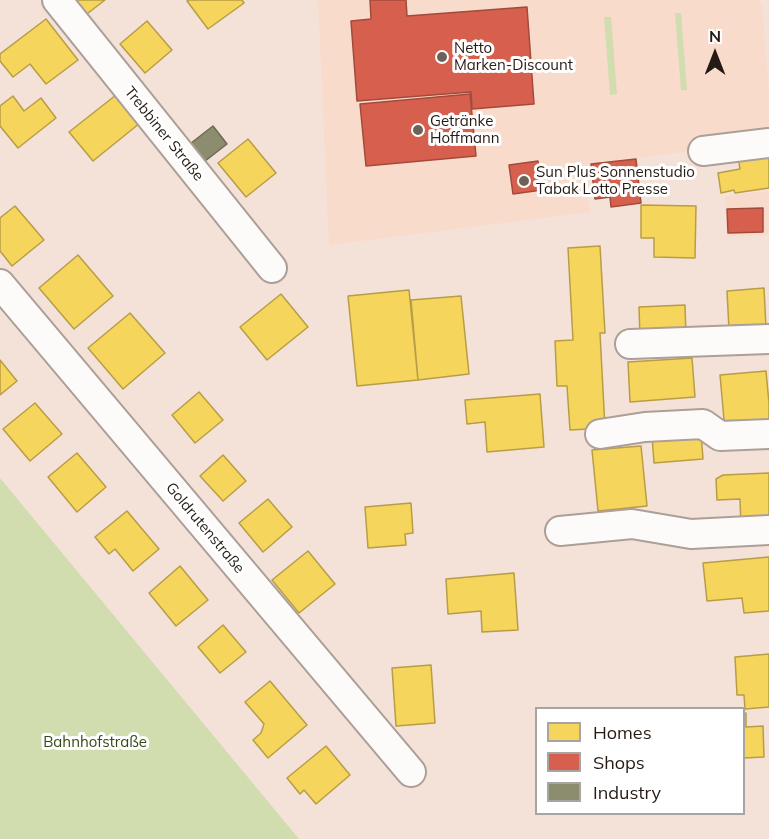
<!DOCTYPE html>
<meta charset="utf-8">
<style>
body{margin:0}
#map{position:relative;width:769px;height:839px;overflow:hidden;background:#f4e2d8;font-family:Mulish,sans-serif}
canvas{display:block}
.legend{position:absolute;left:535px;top:707px;width:210px;height:108px;box-sizing:border-box;background:#fff;border:2px solid #a8a4a1;margin:0;padding:8px 10px;list-style:none;font-size:18px;color:#261b14}
.legend li{display:flex;align-items:center;gap:12px;height:30px}
.legend b{width:30px;border:2px solid #a8a4a1}
.north{position:absolute;left:685px;top:24px;width:60px;height:60px;-webkit-text-stroke:4px #fff;paint-order:stroke;rotate:0deg;font-size:16px;font-weight:700;line-height:24px;text-align:center;color:#261b14}
.north::after{content:'';display:block;margin:auto;width:21px;height:27px;background:#261b14;clip-path:polygon(50% 0,100% 100%,50% 72%,0 100%)}
</style>
<div id="map">
<canvas width="769" height="839"></canvas>
<ul class="legend">
<li><b style="height:16px;background:#f6d55c"></b>Homes</li>
<li><b style="height:16px;background:#d6604d"></b>Shops</li>
<li><b style="height:16px;background:#8c8c6e"></b>Industry</li>
</ul>
<div class="north">N</div>
</div>
<script>
const g = document.querySelector('canvas').getContext('2d');
g.lineJoin = 'round';
function fill(path, color) {
  g.fillStyle = color;
  g.fill(path, 'evenodd');
}
function strokePath(path, color, width, dash) {
  g.strokeStyle = color;
  g.lineWidth = width;
  g.lineCap = dash ? 'butt' : 'round';
  g.setLineDash(dash || []);
  g.stroke(path);
}
function label(font, color, halo, rows, align = 'center') {
  g.font = font + ' Mulish,sans-serif';
  g.lineWidth = 6;
  g.setLineDash([]);
  g.textBaseline = 'middle';
  g.strokeStyle = halo;
  g.fillStyle = color;
  for (const [text, x, y, turn = 0] of rows) {
    g.save();
    g.translate(x, y);
    g.rotate((+turn || 0) * Math.PI / 180);
    g.textAlign = isNaN(turn) ? turn : align;
    if (halo) g.strokeText(text, 0, 0);
    g.fillText(text, 0, 0);
    g.restore();
  }
}
fill(new Path2D(`
 M318,0H759L762,7L769,89V141L583,165L590,212L329,245Z
 M769,191V235L727,237L725,196Z`), '#f8dbca');
fill(new Path2D(`
 M675,13H681L687,90H681Z
 M604,17H611L617,94L610,95Z
 M0,478L299,839H0Z`), '#d1dcaf');
const homes = new Path2D(`
 M70,0H105L83,17Z
 M189,0H242L244,3L208,29L187,1Z
 M46,19L78,60L46,84L30,64L13,77L0,61V54Z
 M147,21L172,50L145,73L120,44Z
 M116,95L140,123L93,161L69,132Z
 M13,96L24,111L41,98L56,118L18,148L0,126V106Z
 M248,139L276,173L246,197L218,163Z
 M769,152V188L735,193L734,190L721,193L718,173L740,169L738,157Z
 M641,205L696,206L695,258L654,257V238H641Z
 M15,206L44,240L12,266L0,251V218Z
 M600,246L605,333H600L605,428L570,430L567,386H557L555,341L573,340L568,248Z
 M78,255L113,296L74,329L39,288Z
 M764,288L766,328L729,330L727,291Z
 M409,290L418,380L357,386L348,296Z
 M281,294L308,327L267,360L240,327Z
 M461,296L469,374L418,380L411,300Z
 M685,305L686,337L640,338L639,307Z
 M130,313L165,353L123,389L88,348Z
 M692,358L695,397L630,402L628,362Z
 M0,360L17,381L0,395Z
 M766,371L769,403V426L725,431L720,375Z
 M199,392L223,420L195,443L172,415Z
 M540,394L544,447L487,452L485,422L467,424L465,400Z
 M35,403L62,434L30,461L3,429Z
 M701,433L703,459L654,463L652,436Z
 M641,446L647,506L598,511L592,450Z
 M77,453L106,487L77,512L48,477Z
 M223,455L246,481L223,501L200,476Z
 M769,473V525L741,526L740,499L717,500L716,479L723,475Z
 M268,499L292,527L263,552L239,523Z
 M411,503L413,533L405,534L406,545L368,548L365,507Z
 M127,511L159,549L133,571L115,549L109,554L95,537Z
 M308,551L335,584L299,613L272,580Z
 M769,557V611L744,613L742,598L707,601L703,563Z
 M180,566L208,600L176,626L149,593Z
 M514,573L518,630L482,632L481,611L448,614L446,579Z
 M223,625L246,652L220,673L198,647Z
 M769,654V707L745,709L744,695H737L735,657Z
 M431,665L435,723L396,726L392,668Z
 M270,681L307,725L268,758L253,740L261,733L264,724L245,702Z
 M744,713H746V727L763,726L764,757L744,758Z
 M326,746L350,775L316,804L304,790L300,794L287,778Z`);
fill(homes, '#f6d55c');
strokePath(homes, '#b89d46', 1.5);
const shops = new Path2D(`
 M370,0H406L407,16L527,7L534,104L472,109L471,92L357,101L351,21L371,19Z
 M470,94L476,156L366,166L360,104Z
 M636,159L641,203L611,207L610,197L595,199L591,164Z
 M538,161L542,190L513,194L509,165Z
 M763,208V232L728,233L727,209Z`);
fill(shops, '#d6604d');
strokePath(shops, '#a14b3c', 1.5);
const industry = new Path2D(`
 M213,126L227,144L200,165L186,147Z`);
fill(industry, '#8c8c6e');
strokePath(industry, '#6d6a53', 1.5);
const minor = new Path2D(`
 M57,0L272,268
 M703,151L769,143
 M0,284L411,772
 M630,344L769,339
 M600,434L645,427L703,424L720,436L769,434
 M560,531L632,524L691,534L769,530`);
strokePath(minor, '#ac9f98', 32);
strokePath(minor, '#fdfbf9', 28);
for (const [x, y, r, color] of [
 [442,57,6,"#6e6159"],
 [418,130,6,"#6e6159"],
 [524,181,6,"#6e6159"]
]) {
  const dot = new Path2D();
  dot.arc(x, y, r, 0, 2 * Math.PI);
  g.fillStyle = color;
  g.fill(dot);
  strokePath(dot, '#fff', 2);
}
label('15px', '#261b14', '#fff', [
 ["Netto",454,48],
 ["Marken-Discount",454,65],
 ["Getränke",430,121],
 ["Hoffmann",430,138],
 ["Sun Plus Sonnenstudio",536,172],
 ["Tabak Lotto Presse",536,189]
], 'left');
label('15px', '#261b14', '#fff', [
 ["Trebbiner Straße",164,134,51],
 ["Goldrutenstraße",205,528,50]
]);
label('15px', '#354b15', '#fff', [
 ["Bahnhofstraße",95,742]
]);
</script>
